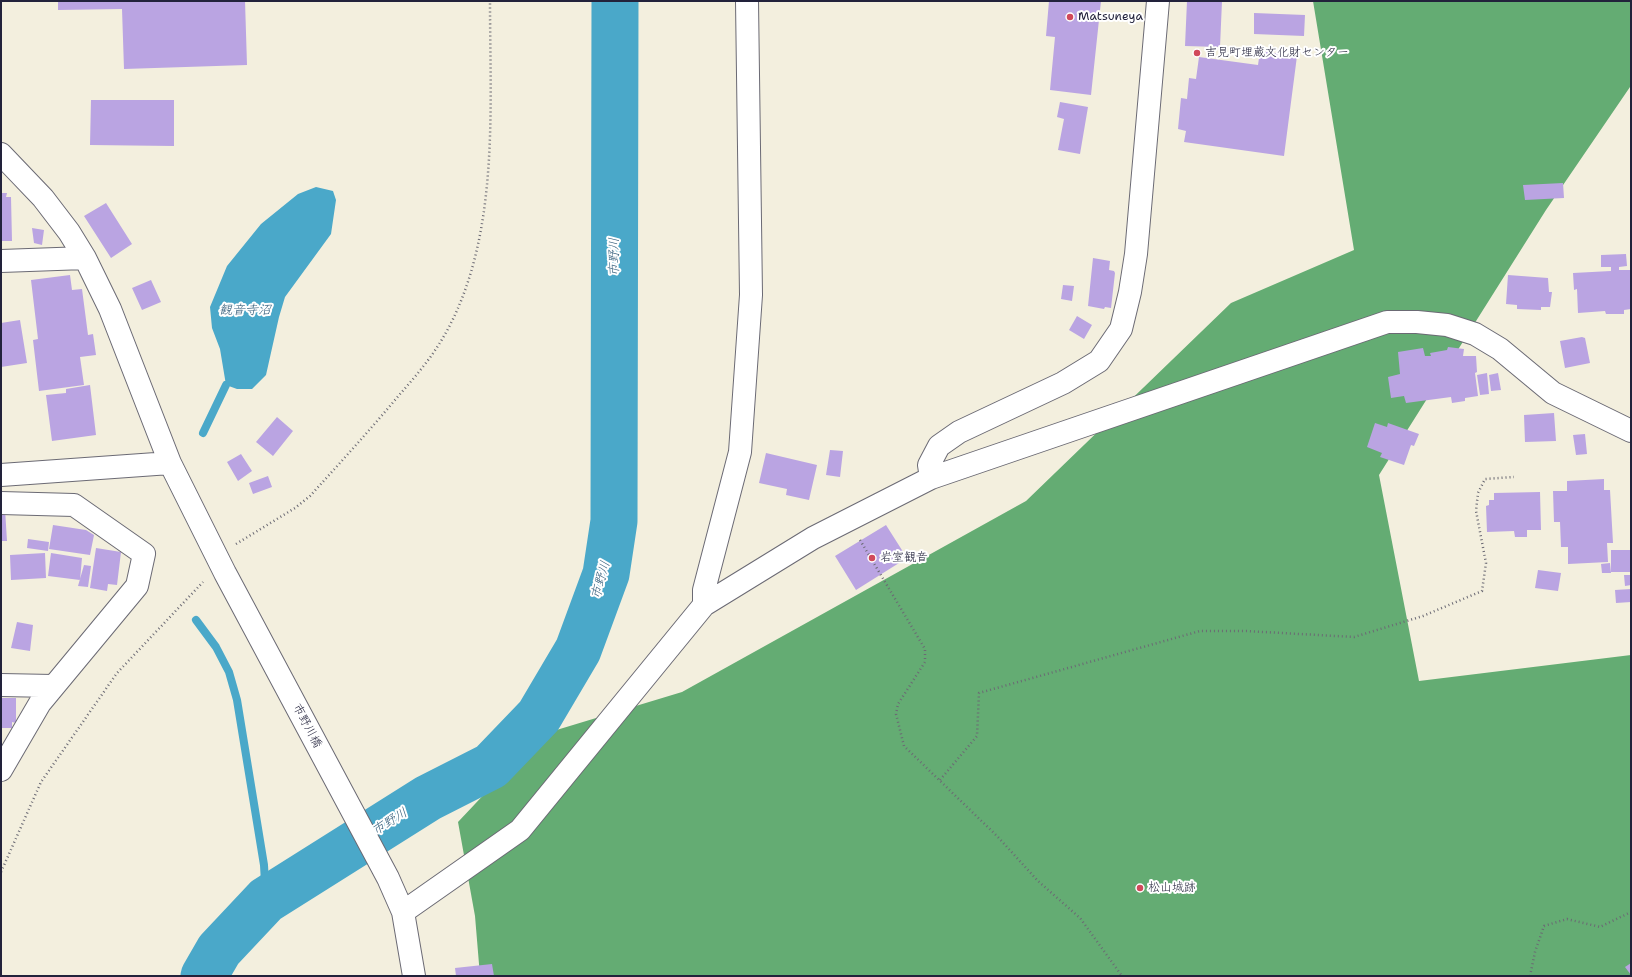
<!DOCTYPE html>
<meta charset="utf-8">
<style>
body{margin:0}
#map{position:relative;width:1632px;height:977px;overflow:hidden;background:#f3efde;font-family:"Shantell Sans",sans-serif}
canvas{display:block}
.frame{position:absolute;inset:0;border:2px solid #22223b;pointer-events:none}
</style>
<div id="map">
<canvas width="1632" height="977"></canvas>
<div class="frame"></div>
</div>
<script>
const g = document.querySelector('canvas').getContext('2d');
g.lineJoin = 'round';
function fill(path, color) {
  g.fillStyle = color;
  g.fill(path, 'evenodd');
}
function strokePath(path, color, width, dash) {
  g.strokeStyle = color;
  g.lineWidth = width;
  g.lineCap = dash ? 'butt' : 'round';
  g.setLineDash(dash || []);
  g.stroke(path);
}
function label(font, color, halo, rows, align = 'center') {
  g.font = font + ' "Shantell Sans","Klee One",sans-serif';
  g.lineWidth = 4;
  g.setLineDash([]);
  g.textBaseline = 'middle';
  g.strokeStyle = halo;
  g.fillStyle = color;
  for (const [text, x, y, turn = 0] of rows) {
    g.save();
    g.translate(x, y);
    g.rotate((+turn || 0) * Math.PI / 180);
    g.textAlign = isNaN(turn) ? turn : align;
    if (halo) g.strokeText(text, 0, 0);
    g.fillText(text, 0, 0);
    g.restore();
  }
}
fill(new Path2D(`
 M1313,1H1631L1630,87L1546,210L1379,475L1419,681L1631,655V976H480L475,916L458,822L540,735L682,692L1026,501L1231,303L1354,250Z`), '#64ac73');
fill(new Path2D(`
 M316,187L333,191L336,200L331,234L285,297L279,317L266,375L252,389H237L226,385L220,349L212,328L210,307L227,266L261,224L298,194Z`), '#4aa8c9');
strokePath(new Path2D(`
 M203,433L226,385
 M196,620L216,647L229,672L237,700L264,865L266,900`), '#4aa8c9', 8);
strokePath(new Path2D(`
 M204,976L219,950L266,900L428,798L491,766L539,716L578,650L606,574L614,521L615,1`), '#4aa8c9', 47);
fill(new Path2D(`
 M58,1H245L247,65L124,69L122,9L58,10Z
 M1049,1H1101L1091,95L1050,90L1055,37L1046,36Z
 M1187,1H1222L1220,47L1185,46Z
 M1254,13L1305,15L1304,36L1254,34Z
 M1260,51L1297,56L1284,156L1184,142L1186,131L1178,129L1181,98L1187,99L1189,78L1196,79L1199,57L1258,65Z
 M91,100H174V146L90,145Z
 M1060,102L1088,107L1080,154L1058,150L1064,119L1057,117Z
 M1563,183L1564,198L1525,200L1523,185Z
 M1,193H7L6,197H11L12,241H1Z
 M106,203L132,244L111,258L84,216Z
 M32,228L44,230L42,245L34,243Z
 M1626,254L1627,266L1619,267V270H1631V309L1624,310V314H1606L1605,311L1578,313L1577,289L1574,290L1573,273L1611,271V267H1601V255Z
 M1093,258L1110,261L1109,270L1114,271L1115,273L1111,308L1105,307L1104,309L1088,306Z
 M70,275L72,290L82,289L88,335L93,334L96,355L80,357L84,385L39,391L33,340L38,339L31,280Z
 M1508,275L1548,278L1549,292H1552L1550,307H1541V310L1517,309V305L1506,304Z
 M151,280L161,302L142,310L132,288Z
 M1063,285L1074,286L1072,301L1061,299Z
 M1077,316L1092,325L1084,339L1069,330Z
 M20,320L27,363L1,367V323Z
 M1582,337L1585,338L1590,363L1565,368L1560,341Z
 M1448,347L1464,349L1463,356H1476L1477,372L1475,373L1478,396L1465,398V401L1452,403L1451,397L1406,403L1404,396L1391,398L1388,377L1400,374L1398,352L1423,348L1425,356H1431L1430,353L1447,350Z
 M1487,373L1489,394L1480,395L1477,375Z
 M1498,373L1501,390L1491,391L1489,375Z
 M90,385L96,435L52,441L46,395L66,393V389Z
 M1554,413L1556,441L1525,442L1524,415Z
 M277,417L293,431L273,456L256,442Z
 M1375,423L1387,427L1388,423L1419,434L1414,446L1411,445L1404,465L1380,457L1382,453L1367,447Z
 M1585,434L1587,454L1576,455L1573,435Z
 M830,450L843,451L840,477L826,475Z
 M766,453L817,465L809,500L786,495L787,489L759,483Z
 M241,454L252,471L238,481L227,462Z
 M268,476L272,487L253,494L249,483Z
 M1604,479V490H1610L1613,543H1607L1608,562L1568,564V547H1561L1560,522H1554L1553,491H1567V481Z
 M1540,492L1541,530H1527V537H1515L1514,531L1487,532L1486,506L1489,505V500H1494V493Z
 M1,509H5L7,541H1Z
 M53,525L86,530L94,535L90,555L49,549Z
 M886,525L907,558L856,590L835,556Z
 M28,539L49,542L48,551L27,548Z
 M96,548L121,552L117,585L108,584L107,591L90,588Z
 M1611,550H1631V572H1611Z
 M45,553L46,578L11,580L10,555Z
 M51,553L82,558L80,580L48,576Z
 M1610,563L1611,573H1602L1601,564Z
 M84,565L91,566L88,587L78,586Z
 M1538,570L1561,573L1558,591L1535,588Z
 M1624,575H1631V585L1625,586Z
 M1631,589V602L1616,603L1615,590Z
 M17,622L33,625L30,651L11,648Z
 M1,698H16V723L12,722V728H1Z
 M1631,963V975L1625,967Z
 M492,964L494,976H456L455,968Z`), '#baa4e2');
const minor = new Path2D(`
 M1,154L43,198L69,232L85,258L110,309L170,463L225,573L388,878L403,912L414,976
 M1,261L85,258
 M1,475L170,463
 M931,478L929,465L939,446L959,432L1063,383L1099,361L1121,329L1130,292L1136,254L1158,1
 M1,503L74,505L144,554L137,586L40,703L1,770
 M704,605V590L740,452L751,295L747,1
 M1,685L53,686
 M403,912L520,830L704,605L813,538L931,478L1387,322H1417L1447,325L1475,334L1500,349L1553,393L1631,431`);
strokePath(minor, '#6b6a74', 24);
strokePath(new Path2D(`
 M860,540L925,649V662L898,704L896,714L904,746L997,836L1038,881L1080,918L1122,976
 M236,544L295,508L310,496C340,463 371,429 400,394C416,376 432,357 444,336C500,239 490,110 490,1
 M940,780L977,736L979,693L1200,631H1246L1354,637L1423,616L1482,591L1486,563L1476,511L1478,493L1485,479L1514,477
 M1,872L41,782L117,673L203,582
 M1530,976L1535,952L1544,926L1567,919L1600,927L1631,912`), '#6b6a74', 2.5, [1, 3]);
strokePath(minor, '#fff', 22);
for (const [x, y, r, color] of [
 [1070,17,4,"#d1495b"],
 [1197,53,4,"#d1495b"],
 [872,558,4,"#d1495b"],
 [1140,888,4,"#d1495b"]
]) {
  const dot = new Path2D();
  dot.arc(x, y, r, 0, 2 * Math.PI);
  g.fillStyle = color;
  g.fill(dot);
  strokePath(dot, '#fff', 1.5);
}
label('12px', '#22223b', '#fff', [
 ["Matsuneya",1078,17],
 ["吉見町埋蔵文化財センター",1205,53],
 ["岩室観音",880,558],
 ["松山城跡",1148,888]
], 'left');
label('12px', '#22223b', '#fff', [
 ["市野川橋",307,726,62]
]);
label('italic 13px', '#345e7b', '#fff', [
 ["市野川",615,257,-90],
 ["観音寺沼",245,311],
 ["市野川",601,580,-74],
 ["市野川",390,822,-32]
]);
</script>
